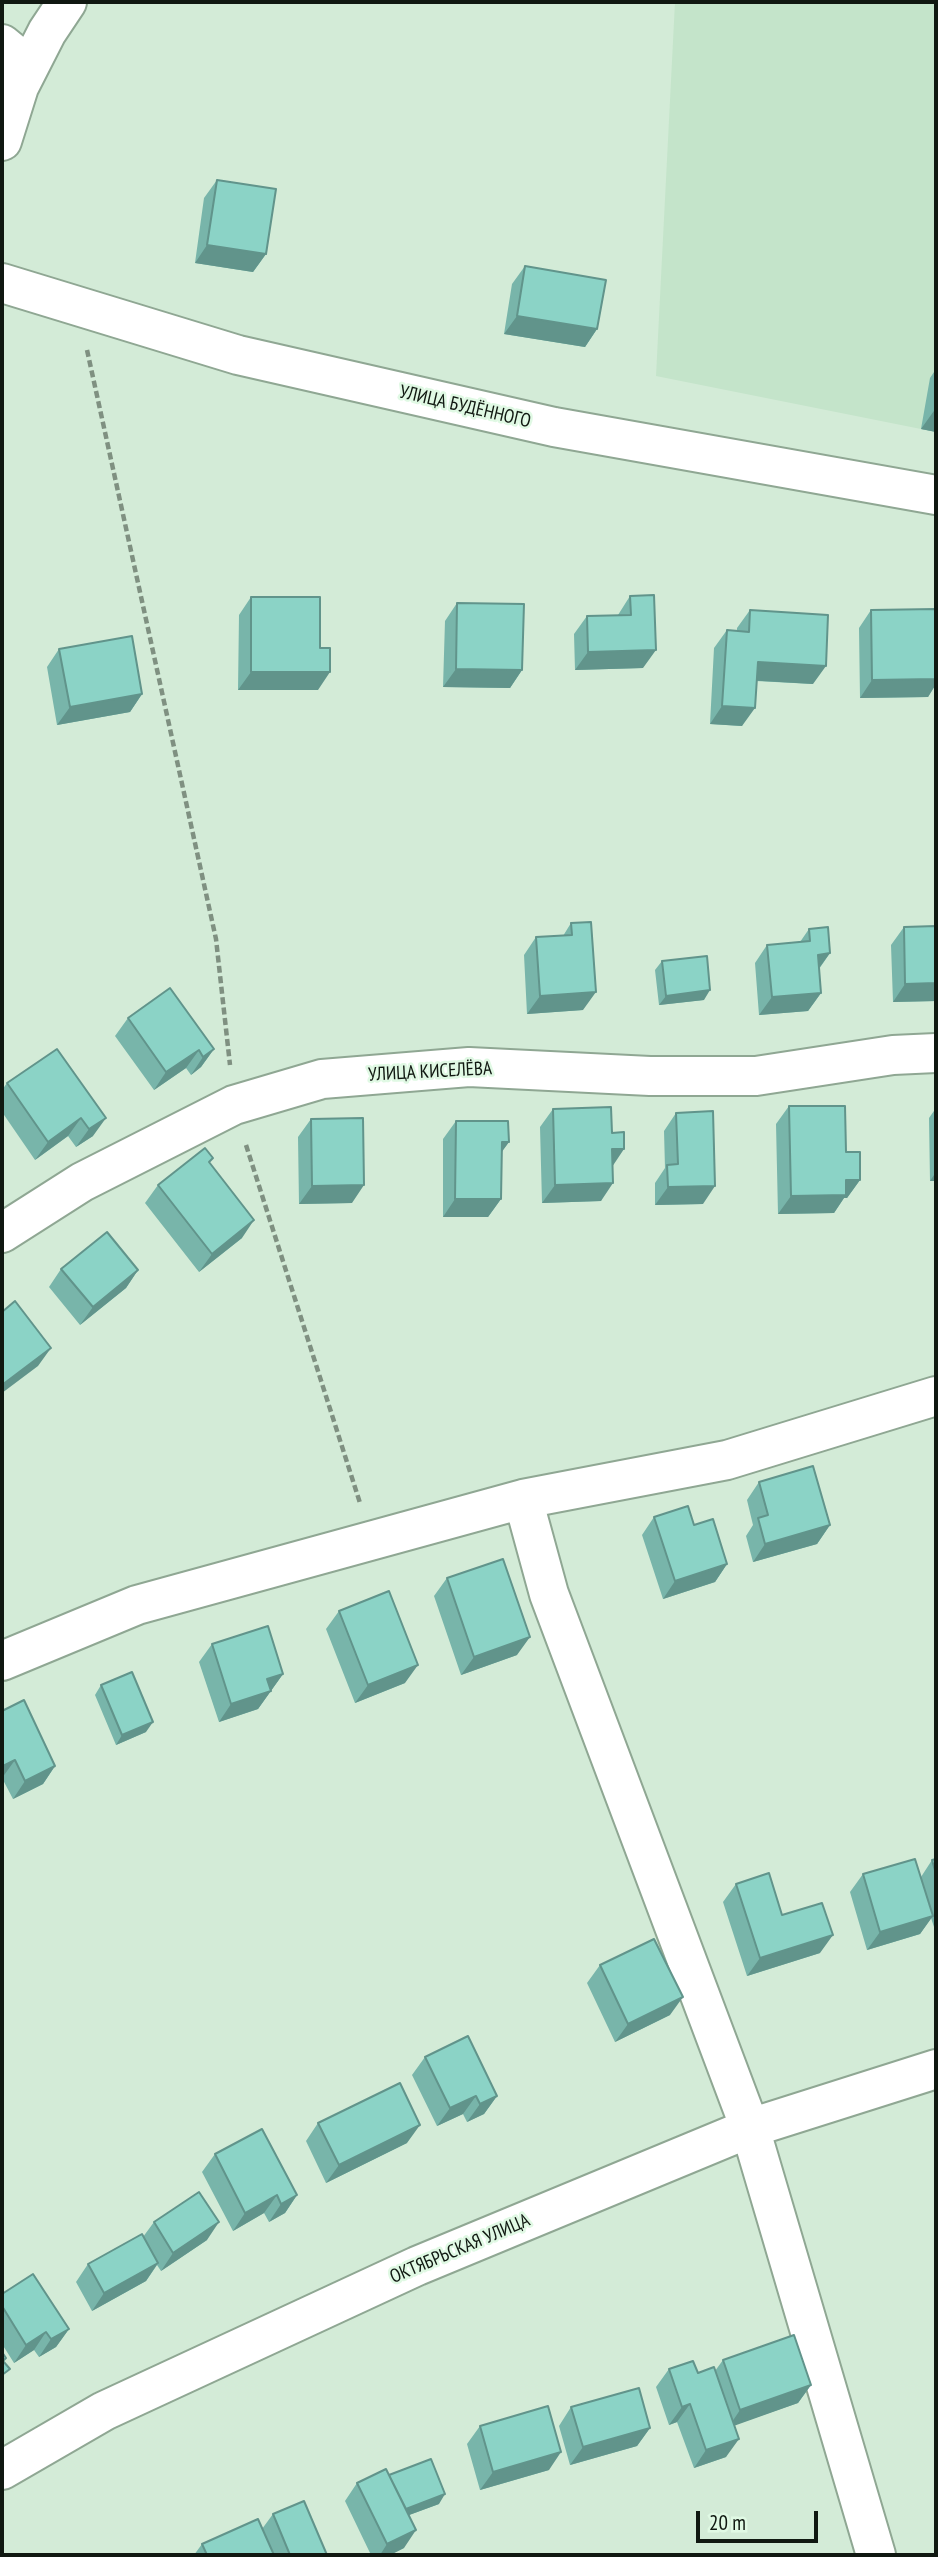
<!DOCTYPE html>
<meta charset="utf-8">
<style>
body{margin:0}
#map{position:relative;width:938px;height:2557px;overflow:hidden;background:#d3ebd7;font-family:"PT Sans Narrow",sans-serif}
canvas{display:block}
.frame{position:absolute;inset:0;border:4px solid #101811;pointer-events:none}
.scale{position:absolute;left:696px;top:2511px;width:122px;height:32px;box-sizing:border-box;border:4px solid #101811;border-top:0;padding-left:9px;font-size:21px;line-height:24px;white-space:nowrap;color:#101811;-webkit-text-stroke:5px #e0f9e4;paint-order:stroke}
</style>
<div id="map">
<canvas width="938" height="2557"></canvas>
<div class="frame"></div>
<div class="scale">20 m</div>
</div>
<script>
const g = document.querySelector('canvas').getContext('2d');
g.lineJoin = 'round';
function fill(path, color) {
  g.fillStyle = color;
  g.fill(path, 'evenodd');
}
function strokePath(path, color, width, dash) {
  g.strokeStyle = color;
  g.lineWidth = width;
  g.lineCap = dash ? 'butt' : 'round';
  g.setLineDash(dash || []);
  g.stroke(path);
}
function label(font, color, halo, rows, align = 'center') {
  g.font = font + ' "PT Sans Narrow",sans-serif';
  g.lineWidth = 5;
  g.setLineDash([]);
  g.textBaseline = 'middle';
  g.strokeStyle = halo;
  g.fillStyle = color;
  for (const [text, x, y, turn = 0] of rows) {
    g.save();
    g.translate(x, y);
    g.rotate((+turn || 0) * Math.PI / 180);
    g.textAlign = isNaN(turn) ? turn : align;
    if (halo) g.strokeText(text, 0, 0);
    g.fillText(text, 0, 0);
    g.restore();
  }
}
fill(new Path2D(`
 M675,2H936V432L656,376Z`), '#c4e4ca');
const minor = new Path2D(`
 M2,44L13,53L19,87L2,141
 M19,87L47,32L67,2
 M2,283L238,355L554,427L936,495
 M2,1233L82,1182L234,1105L322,1079L469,1067L650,1076H756L893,1055L936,1053
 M523,1499L549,1594L750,2128L876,2555
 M2,1661L137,1605L523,1499L727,1460L936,1396
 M2,2470L104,2411L417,2266L750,2128L936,2069`);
strokePath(minor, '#8fa793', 42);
strokePath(new Path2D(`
 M87,350L216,939L230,1065
 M246,1145L360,1503`), '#7f9081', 4.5, [7, 3.5]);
strokePath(minor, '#fff', 38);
fill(new Path2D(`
 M217,180L266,254L253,272L195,263L204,198Z
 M525,266L597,329L585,347L504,334L512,284Z
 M936,369V432L921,429L930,378Z
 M630,596L643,668L575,670L574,634L587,616L618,615Z
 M251,597L318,690H238L239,615Z
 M457,603L522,670L510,688L443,687L445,621Z
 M936,609V684L928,697L860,698L859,628L871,610Z
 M750,610L813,684L756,681L742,726L710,724L714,648L727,630L737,631V628Z
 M59,649L142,694L130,712L57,725L47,667Z
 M571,923L583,1010L527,1014L524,955L536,937L563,936Z
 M936,926V1001L893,1002L891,945L904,927Z
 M809,929L830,953L819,969L821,993L808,1011L759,1015L755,963L767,945L800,942Z
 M662,961L704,1000L659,1005L655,970Z
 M128,1018L214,1049L201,1067L191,1075L186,1068L154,1090L115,1036Z
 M57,1049L93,1136L76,1147L68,1136L35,1160L2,1112V1090L7,1083Z
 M789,1106L846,1152L860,1180L847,1198H844L834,1213L778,1214L776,1124Z
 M936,1108V1181H930L929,1118Z
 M553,1109L613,1165L601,1201L542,1203L540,1127Z
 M676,1113L703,1204L655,1205V1183L665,1168L664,1131Z
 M311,1119L352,1203L299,1204L298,1137Z
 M456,1121L509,1142L501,1152V1199L488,1217H443V1139Z
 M213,1158L209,1162L242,1238L199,1272L145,1203L158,1185Z
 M61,1269L138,1270L126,1288L80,1325L49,1287Z
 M759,1482L830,1525L817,1544L753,1562L746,1536L753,1525L747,1500Z
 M654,1517L694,1525L727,1564L715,1582L663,1599L642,1535Z
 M447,1578L517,1655L461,1675L434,1596Z
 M339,1611L405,1683L355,1703L326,1629Z
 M212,1644L283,1674L258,1709L219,1722L199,1662Z
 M101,1685L146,1732L116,1745L95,1695Z
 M2,1711L55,1766L43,1784L13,1799L2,1778Z
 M936,1859V1930H935L931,1918L920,1934L867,1950L850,1892L863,1874L921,1877L932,1860Z
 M736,1884L782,1915L820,1953L747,1976L723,1902Z
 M600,1965L670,2015L615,2042L587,1983Z
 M425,2057L497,2096L484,2114L467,2122L463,2114L437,2126L412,2075Z
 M318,2123L407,2143L326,2183L306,2141Z
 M215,2154L297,2195L285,2213L269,2222L264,2213L233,2231L202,2172Z
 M154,2222L207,2240L161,2271L157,2265L146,2281L92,2311L76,2282L88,2264L143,2237Z
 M2,2294L69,2329L56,2347L39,2357L34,2350L14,2363L2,2344Z
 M723,2360L811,2385L798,2403L734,2425L726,2457L694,2468L677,2422L669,2425L656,2387L669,2369L698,2373L715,2371Z
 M571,2407L650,2428L637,2446L570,2465L559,2426Z
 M480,2426L549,2470L480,2490L467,2444Z
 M389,2475L439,2504L409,2515L404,2548L390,2555H371L345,2501L357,2483Z
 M273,2514L327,2555H194L202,2544L262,2529Z`), '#78b5aa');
fill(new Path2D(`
 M207,245L266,254L253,272L195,263Z
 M517,316L597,329L585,347L504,334Z
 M936,408V432L921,429Z
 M656,650L643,668L575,670L588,652Z
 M758,662L826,666L813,684L745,680Z
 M456,669L522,670L510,688L443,687Z
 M251,672H330L318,690H238Z
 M936,679V684L928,697L860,698L872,680Z
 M142,694L130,712L57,725L70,707Z
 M722,706L755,708L742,726L710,724Z
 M830,953L817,971L818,955Z
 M936,983V1001L893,1002L905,984Z
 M710,990L704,1000L659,1005L666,996Z
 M596,992L583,1010L527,1014L540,996Z
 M821,993L808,1011L759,1015L772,997Z
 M214,1049L201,1067L191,1075L203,1057Z
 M199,1050L186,1068L154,1090L166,1072Z
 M81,1118L68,1136L35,1160L48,1142Z
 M106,1118L93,1136L76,1147L89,1129Z
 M502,1142H509L496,1160Z
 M612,1149H624L612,1167Z
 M936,1172V1181H930Z
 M846,1180H860L847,1198H844L834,1213L778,1214L791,1196Z
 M613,1183L601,1201L542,1203L555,1185Z
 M364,1185L352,1203L299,1204L312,1186Z
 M715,1186L703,1204L655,1205L668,1187Z
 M455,1199H501L488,1217H443Z
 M254,1220L242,1238L199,1272L212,1254Z
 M138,1270L126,1288L80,1325L93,1307Z
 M51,1348L38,1366L2,1393V1385Z
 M830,1525L817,1544L753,1562L765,1544Z
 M727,1564L715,1582L663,1599L675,1581Z
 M530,1637L517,1655L461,1675L474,1657Z
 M418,1665L405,1683L355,1703L368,1685Z
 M283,1674L258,1709L219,1722L231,1704L267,1679Z
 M153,1722L146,1732L116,1745L122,1735Z
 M15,1760L2,1778V1768L3,1766Z
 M55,1766L43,1784L13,1799L25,1781Z
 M933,1916L920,1934L867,1950L880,1932Z
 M833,1935L820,1953L747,1976L760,1958Z
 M683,1997L670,2015L615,2042L628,2024Z
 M476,2096L463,2114L437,2126L450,2108Z
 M497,2096L484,2114L467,2122L480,2104Z
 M420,2125L407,2143L326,2183L339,2165Z
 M277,2195L264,2213L233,2231L245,2213Z
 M297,2195L285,2213L269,2222L281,2204Z
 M219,2222L207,2240L161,2271L173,2253Z
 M158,2263L146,2281L92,2311L104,2293Z
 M69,2329L56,2347L39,2357L51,2339Z
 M46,2332L34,2350L14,2363L26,2345Z
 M811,2385L798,2403L728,2428L740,2410Z
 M690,2404L677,2422L669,2425L682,2407Z
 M650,2428L637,2446L570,2465L583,2447Z
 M739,2439L726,2457L694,2468L706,2450Z
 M561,2452L549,2470L480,2490L493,2472Z
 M445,2494L439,2504L393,2521L400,2512Z
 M416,2530L404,2548L390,2555H380L387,2544Z`), '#61948b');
const building = new Path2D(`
 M217,180L276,189L266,254L207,245Z
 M525,266L606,280L597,329L517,316Z
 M654,595L656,650L588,652L587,616L631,615L630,596Z
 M251,597H320V648H330V672H251Z
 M457,603L524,604L522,670L456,669Z
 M936,609V679L872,680L871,610Z
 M750,610L828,615L826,666L758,662L755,708L722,706L727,630L749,632Z
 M132,636L142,694L70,707L59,649Z
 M591,922L596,992L540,996L536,937L572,935L571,923Z
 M936,926V983L905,984L904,927Z
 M828,927L830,953L818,955L821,993L772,997L767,945L810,941L809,929Z
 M707,956L710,990L666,996L662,961Z
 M170,988L214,1049L203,1057L199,1050L166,1072L128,1018Z
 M57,1049L106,1118L89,1129L81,1118L48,1142L7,1083Z
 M789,1106H845L846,1152H860V1180H846V1195L791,1196Z
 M611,1107L612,1133L624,1132V1149H612L613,1183L555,1185L553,1109Z
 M713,1111L715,1186L668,1187L667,1165L678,1164L676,1113Z
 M363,1118L364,1185L312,1186L311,1119Z
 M456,1121H508L509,1142H502L501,1199H455Z
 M205,1148L213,1158L209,1162L254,1220L212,1254L158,1185Z
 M107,1232L138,1270L93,1307L61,1269Z
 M15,1301L51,1348L2,1385V1312Z
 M813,1466L830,1525L765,1544L758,1518L768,1515L759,1482Z
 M688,1506L694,1525L713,1519L727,1564L675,1581L654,1517Z
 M503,1559L530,1637L474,1657L447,1578Z
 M389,1591L418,1665L368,1685L339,1611Z
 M268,1626L283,1674L267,1679L271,1691L231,1704L212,1644Z
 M132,1672L153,1722L122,1735L101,1685Z
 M24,1700L55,1766L25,1781L15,1760L3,1766L2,1764V1711Z
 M915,1859L933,1916L880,1932L863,1874Z
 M936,1859V1874L932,1860Z
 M769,1873L782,1915L822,1903L833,1935L760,1958L736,1884Z
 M654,1939L683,1997L628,2024L600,1965Z
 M468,2036L497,2096L480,2104L476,2096L450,2108L425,2057Z
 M400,2083L420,2125L339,2165L318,2123Z
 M262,2129L297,2195L281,2204L277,2195L245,2213L215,2154Z
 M199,2192L219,2222L173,2253L154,2222Z
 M142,2234L158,2263L104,2293L88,2264Z
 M33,2274L69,2329L51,2339L46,2332L26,2345L2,2306V2294Z
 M794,2335L811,2385L740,2410L723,2360Z
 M2,2352L6,2358L3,2361L10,2369L2,2375Z
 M693,2361L698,2373L714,2367L739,2439L706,2450L690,2404L682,2407L669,2369Z
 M639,2388L650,2428L583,2447L571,2407Z
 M548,2406L561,2452L493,2472L480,2426Z
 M431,2459L445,2494L406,2509L389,2475Z
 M386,2469L416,2530L387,2544L357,2483Z
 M304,2501L327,2555H290L273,2514Z
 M258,2519L274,2555H207L202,2544Z`);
fill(building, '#8bd3c6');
strokePath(building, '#61948b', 2);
label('19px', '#101811', '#e0f9e4', [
 ["УЛИЦА БУДЁННОГО",465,407,13],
 ["УЛИЦА КИСЕЛЁВА",430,1072,-3],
 ["ОКТЯБРЬСКАЯ УЛИЦА",460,2249,-23]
]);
</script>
